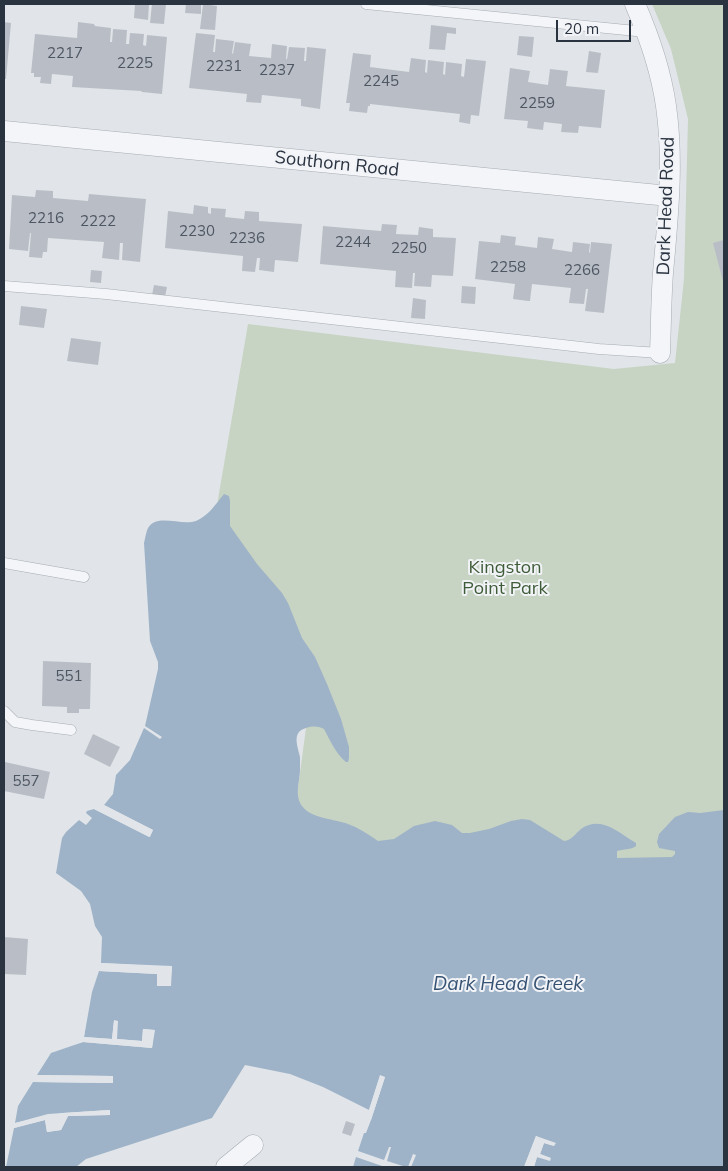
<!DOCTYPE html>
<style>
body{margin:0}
#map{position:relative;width:728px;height:1171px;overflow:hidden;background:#e1e5e9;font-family:Mulish,sans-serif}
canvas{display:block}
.frame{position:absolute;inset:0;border:5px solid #2a3340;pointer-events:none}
.scale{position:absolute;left:556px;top:20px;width:75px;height:22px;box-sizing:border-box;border:2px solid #2a3340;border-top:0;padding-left:6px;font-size:15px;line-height:18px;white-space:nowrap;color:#2a3340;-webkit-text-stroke:4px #f1f3f7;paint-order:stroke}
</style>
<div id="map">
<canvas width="728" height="1171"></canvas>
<div class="frame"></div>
<div class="scale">20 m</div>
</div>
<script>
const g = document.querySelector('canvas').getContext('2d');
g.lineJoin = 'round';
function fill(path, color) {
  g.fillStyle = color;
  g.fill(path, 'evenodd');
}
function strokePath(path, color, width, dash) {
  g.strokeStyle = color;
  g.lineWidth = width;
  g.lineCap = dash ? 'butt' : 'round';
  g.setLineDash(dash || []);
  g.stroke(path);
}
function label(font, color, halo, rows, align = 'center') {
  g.font = font + ' Mulish,sans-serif';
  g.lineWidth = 4;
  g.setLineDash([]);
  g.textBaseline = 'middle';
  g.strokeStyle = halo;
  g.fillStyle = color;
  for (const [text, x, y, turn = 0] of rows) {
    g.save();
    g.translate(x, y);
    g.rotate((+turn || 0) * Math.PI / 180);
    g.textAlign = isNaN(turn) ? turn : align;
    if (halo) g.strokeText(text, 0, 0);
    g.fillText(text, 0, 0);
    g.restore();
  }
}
fill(new Path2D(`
 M652,4H724V837L669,862L349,847L296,803L306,728L304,665L211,540L248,324L614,369L675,363L684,279L688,119L671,49Z`), '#c7d3c3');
fill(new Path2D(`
 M224,494L229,496L230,501V526L257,564L282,593L288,603L302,638L315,657L327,684L341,719L349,747V758L348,762H346C336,754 330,740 324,729C317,726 313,726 306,728C291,732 298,747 300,757C300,761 300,765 300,769C300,782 294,795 302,806C310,818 334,819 348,824C359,828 368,834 378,841L394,839L414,826L435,821L452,825L462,833H470L489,829L511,821L522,819L530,820L564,841C572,840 575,834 581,829C601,815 618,832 636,843V846C631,850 623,849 617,851V858L672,857L675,854V851L659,848L657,842L659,834L675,817L688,812L700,813L724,810V1167H534L537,1157L550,1160V1158L540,1154L544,1143L554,1146L536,1136L524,1167H442L439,1166V1167H411L416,1155L413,1154L408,1167H406L387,1161L391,1147H389L384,1160L358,1151L364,1133H366L371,1120L385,1077L380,1076L369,1110L323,1087L290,1074L245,1065L212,1118L86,1159L76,1167H6L14,1128L45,1120L47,1132L61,1130L68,1116L109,1115V1110L62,1113L15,1123L18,1106L33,1082L113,1083L112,1076L37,1075L51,1053L83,1042L152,1048L154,1030L143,1029L142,1041L116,1039L117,1021H114L112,1039L84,1037L92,992L99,971L157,974V986H170L172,967L101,963L102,937L95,926L90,904L81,891L56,873L62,838L66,832L79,820L86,825L92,818L86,813L87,811L94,809L149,837L153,830L104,805L113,794L116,775L130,760L144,728L160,739L162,737L145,726L158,669V662L150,641L144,543C145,539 146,532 148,528C157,513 181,526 196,521C208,516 216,504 224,494Z
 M356,1157L385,1167H353Z`), '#9eb3c8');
fill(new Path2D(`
 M104,805L153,830L150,837L94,809L98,808L149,834L150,831L103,807L102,806Z
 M101,963L172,966L171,986H157V974L99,971L100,968L158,971L160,973L159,983L168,984L169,969L100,965Z
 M89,994H90L84,1037L112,1039L114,1020L118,1021L117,1039L142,1041L143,1029L155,1030L152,1048L83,1042L48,1052L83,1040L149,1045L152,1032H145L144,1041L142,1043L82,1039V1037Z
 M37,1075L113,1076V1083L33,1082L35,1080L110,1081V1079L37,1078L36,1077Z
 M380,1075L385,1077L371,1120H370L373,1112L372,1111L382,1078L371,1111L369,1110Z
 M110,1110V1115L68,1116L61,1130L47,1132L45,1120L14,1128V1126L19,1124L15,1125V1123L48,1114ZM62,1115H66L60,1128L49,1130L47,1118Z
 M536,1136L556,1143L554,1146L544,1143L540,1154L551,1158L550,1161L537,1157L534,1167H531L535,1156L538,1154L542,1141L537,1139L527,1167H524Z`), '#e1e5e9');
fill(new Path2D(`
 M135,4H149L148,20L134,18Z
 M152,4H166L164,24L150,23Z
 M186,4L201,5V14L185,13Z
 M203,4L217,6L215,30L200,29Z
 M4,22L11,23L6,79H4Z
 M78,22L94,24L95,26L111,28L110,42H112L113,29L127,30L126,44H129L130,33L144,34L143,45L146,46L147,35L167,37L162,94L142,92L141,91L72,87L73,76L52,74L51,84L40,83L41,77H34V73H31L35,34L77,38Z
 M431,25L456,28V34L447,33L445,50L429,49Z
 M196,33L215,35L213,52H215L216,39L234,41L232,53L233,54L235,42L251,44L249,56L271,58L272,44L287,46L286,59H287L289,47L305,48L304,61H306L307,47L326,49L320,109L301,106V99L262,95L261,103L246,102L247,94L189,88Z
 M519,36L534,37L532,57L517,55Z
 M589,51L601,53L598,73L586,72Z
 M353,53L371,55L370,67L409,72L411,58L426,60L425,72L427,73L428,60L444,62L443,74L445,75L446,62L462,64L461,76L464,77L466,59L486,61L479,116L471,115L470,124L459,122L460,114L370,104V106H368L367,113L349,111L350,103H346Z
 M510,68L530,71L528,82L548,85L550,69L568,71L566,86L605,90L601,128L579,126L578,133L561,132L562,124L544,122L543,130L527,128L528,121L504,119Z
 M36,190L53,191V198L88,201L89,194L146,199L140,262L122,260L123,243H120L119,260L102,258L104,242L48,238L47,252H43L42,258L29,257L31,233H30L28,251L9,249L12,195L35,197Z
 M194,205L208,207V213L211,214V208L226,209L225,217L244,219L245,211L259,212V221L302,224L298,262L275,260L274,272L259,270L260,258H257L255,272L242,271L243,256L165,248L168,211L193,214Z
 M382,224L397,225L396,234L418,235L419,227L433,229V237L456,238L453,276L432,275L431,287L414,286L415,273H413L412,288L395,287L396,271L320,264L323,226L381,231Z
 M501,235L516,237L515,245L537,248L538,237L554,239L552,249L572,252L573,242L590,244L589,252L590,253L591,242L612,244L604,313L585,311L588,289H586L584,304L569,303L571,288L532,284L530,301H528L513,299L515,284L475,279L479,241L500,243Z
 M724,240V285L713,243Z
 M91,270L102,271L101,283L90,282Z
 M154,285L167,287L165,297L152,295Z
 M462,286L476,287L475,304L461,303Z
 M413,298L426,300L425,319L411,318Z
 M21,306L47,309L44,328L19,325Z
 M71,338L101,342L98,365L67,361Z
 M43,661L91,663L90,709H79V713H67V707L42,706Z
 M93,734L120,747L110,767L84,754Z
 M5,762L50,772L44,799L4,791V768Z
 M4,937L28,939L26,975L4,974Z
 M346,1121L355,1124L351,1136L342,1133Z`), '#b9bec6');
const service = new Path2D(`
 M366,4L646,32
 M4,286L106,294L599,349L660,353
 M4,563L84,577
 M4,711L15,722L32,725L71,730`);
const minor = new Path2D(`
 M635,4C649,36 661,71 666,106C674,161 668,218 663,273C661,300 661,327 660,353
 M4,131L669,196
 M226,1167L253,1145`);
strokePath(service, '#a6acb3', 11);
strokePath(minor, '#a6acb3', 21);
strokePath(service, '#f4f5f8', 10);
strokePath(minor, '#f4f5f8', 20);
label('15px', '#4e5662', null, [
 ["2217",65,53],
 ["2225",135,63],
 ["2231",224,66],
 ["2237",277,70],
 ["2245",381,81],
 ["2259",537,103],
 ["2216",46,218],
 ["2222",98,221],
 ["2230",197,231],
 ["2236",247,238],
 ["2244",353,242],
 ["2250",409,248],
 ["2258",508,267],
 ["2266",582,270],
 ["551",69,676],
 ["557",26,781]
]);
label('18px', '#2a3340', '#f1f3f7', [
 ["Southorn Road",337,164,6],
 ["Dark Head Road",666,206,-88]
]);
label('18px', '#3f5c38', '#f1f3f7', [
 ["Kingston",505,568],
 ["Point Park",505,589]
]);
label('italic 19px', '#365273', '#f1f3f7', [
 ["Dark Head Creek",508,984]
]);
</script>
